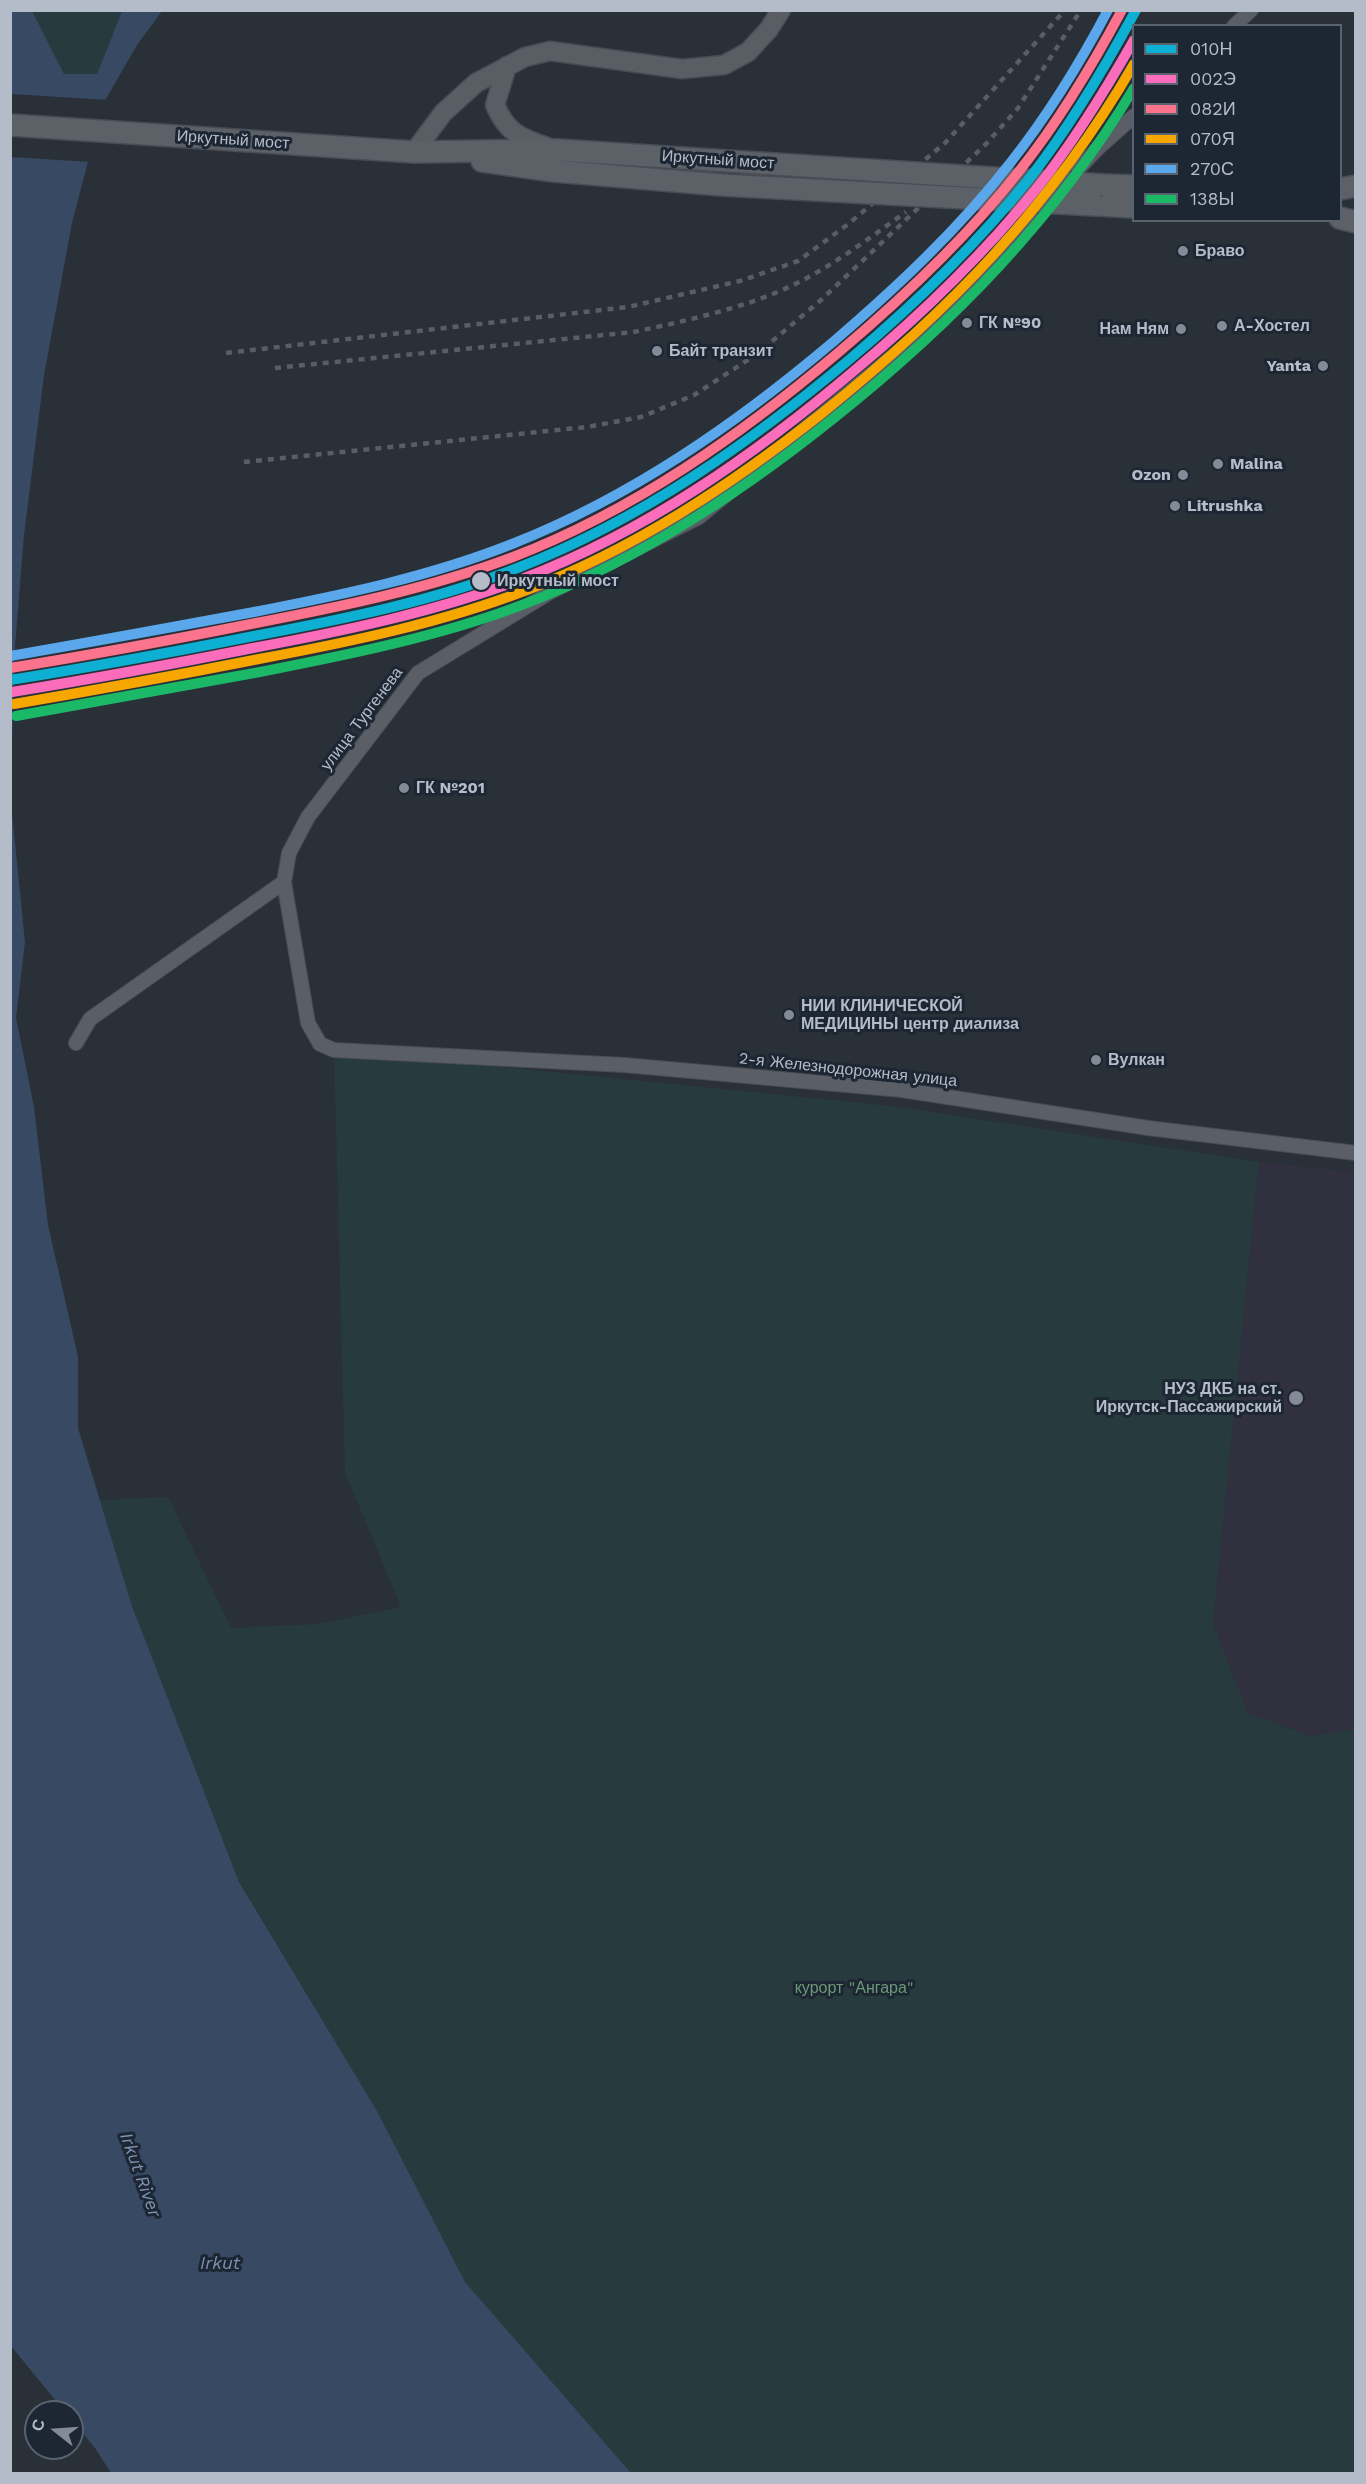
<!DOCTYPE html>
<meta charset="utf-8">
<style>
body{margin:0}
#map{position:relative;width:1366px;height:2484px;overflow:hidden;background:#2a3038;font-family:"Work Sans",sans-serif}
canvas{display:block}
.frame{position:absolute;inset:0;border:12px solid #b4bcc9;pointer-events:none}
.legend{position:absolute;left:1132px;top:24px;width:210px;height:198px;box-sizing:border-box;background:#1d2633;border:2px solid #59626f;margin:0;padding:8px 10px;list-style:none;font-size:18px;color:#b4bcc9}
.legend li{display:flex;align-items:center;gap:12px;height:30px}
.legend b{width:30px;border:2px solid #59626f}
.north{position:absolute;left:24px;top:2400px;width:60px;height:60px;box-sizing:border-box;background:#1d2633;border:2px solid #59626f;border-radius:50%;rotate:287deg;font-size:16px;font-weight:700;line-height:24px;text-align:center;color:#b4bcc9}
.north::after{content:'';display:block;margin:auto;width:21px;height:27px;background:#848b96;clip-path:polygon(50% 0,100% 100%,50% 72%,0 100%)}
</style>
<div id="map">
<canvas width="1366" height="2484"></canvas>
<div class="frame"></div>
<ul class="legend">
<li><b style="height:8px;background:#0dafd3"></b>010Н</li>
<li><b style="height:8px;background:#fb6dba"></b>002Э</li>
<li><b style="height:8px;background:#fc738d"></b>082И</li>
<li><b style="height:8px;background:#f7a600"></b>070Я</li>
<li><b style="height:8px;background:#5aa8eb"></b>270С</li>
<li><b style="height:8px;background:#1ab867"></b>138Ы</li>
</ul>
<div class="north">С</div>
</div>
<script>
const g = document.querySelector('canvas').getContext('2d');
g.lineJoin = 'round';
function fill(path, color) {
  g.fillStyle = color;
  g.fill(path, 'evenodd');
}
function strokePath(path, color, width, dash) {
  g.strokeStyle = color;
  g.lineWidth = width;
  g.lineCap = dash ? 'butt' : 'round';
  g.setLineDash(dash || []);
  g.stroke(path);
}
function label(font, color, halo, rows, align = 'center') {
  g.font = font + ' "Work Sans",sans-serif';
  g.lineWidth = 6;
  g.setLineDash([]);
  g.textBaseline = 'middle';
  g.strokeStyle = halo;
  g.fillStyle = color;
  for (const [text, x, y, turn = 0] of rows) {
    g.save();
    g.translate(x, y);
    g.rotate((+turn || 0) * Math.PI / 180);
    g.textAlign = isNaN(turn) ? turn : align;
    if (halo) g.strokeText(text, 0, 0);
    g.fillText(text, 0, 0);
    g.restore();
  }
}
fill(new Path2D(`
 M1259,1162L1355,1172V1729L1312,1736L1248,1713L1213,1624Z`), '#31303e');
fill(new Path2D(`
 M32,11H122L97,74H64Z
 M334,1050L892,1106L1259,1162L1213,1624L1248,1713L1311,1736L1355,1729V2473H631L465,2283L377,2111L239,1882L132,1606L100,1500L168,1497L231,1628L317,1624L401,1607L345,1472Z`), '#273a3e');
fill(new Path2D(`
 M11,11H32L64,74H97L122,11H162L137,45L103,104L72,223L44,375L24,535L15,646L11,776Z
 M10,793L25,942L16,1018L34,1107L48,1225L78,1357V1428L132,1606L239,1882L377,2111L465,2282L631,2473H111L95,2448L72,2420V2412H65L11,2346Z`), '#384963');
fill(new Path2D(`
 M11,94L109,100L91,162L10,157Z`), '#2a3038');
const minor = new Path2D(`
 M1234,26L1251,10
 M1062,186L1098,148L1134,116
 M1048,199L1004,246L962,299L699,517L552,591L418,673L308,817L289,853L284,882L308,1023L320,1044L334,1050L624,1065L902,1090L1148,1128L1356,1153
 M76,1043L90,1019L284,882`);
const secondary = new Path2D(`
 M507,66L495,105C508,135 522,138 550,148
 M414,152L443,113L476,83L525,57L550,51L682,69L724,65L748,52L769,29L781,10`);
const primary = new Path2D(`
 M10,125L414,152L557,150L743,162
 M482,161L554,171L722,185
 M1103,185L1134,186
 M1340,189L1356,186
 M1095,205L1134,207
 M1340,218L1356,222`);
strokePath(minor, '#484c53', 16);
strokePath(secondary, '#484c53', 21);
strokePath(primary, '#484c55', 24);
strokePath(minor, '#5a5e66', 14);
strokePath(secondary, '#595d64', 18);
strokePath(primary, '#5c6168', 21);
strokePath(new Path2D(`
 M226,353L628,307L740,281L798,261L847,225L945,143L1065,10
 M275,368L634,332C693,319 761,305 814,274C846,256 876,233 906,212
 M244,462L587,427L641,417L694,395L757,354L821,300L987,143L1018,108L1081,10`), '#595d64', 4.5, [6, 6]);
const primaryBridge = new Path2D(`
 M743,162L1103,185
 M722,185L1095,205`);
strokePath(primaryBridge, '#484c55', 24, []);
strokePath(primaryBridge, '#5c6168', 21);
strokePath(new Path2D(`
 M10,680C92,667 173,652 254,636C344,619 435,601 520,567C642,519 750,443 850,359C915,304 976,245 1029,179C1070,127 1104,69 1136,10`), '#0dafd3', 10);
strokePath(new Path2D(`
 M12,692C92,679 173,664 253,648C344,631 435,612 522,579C645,532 755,455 855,370C921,315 983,255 1037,188C1074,142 1105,91 1134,40`), '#fb6dba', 10);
strokePath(new Path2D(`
 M10,668C91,655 171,640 251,624C339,607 428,589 513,557C633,511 741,435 839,352C904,297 967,238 1020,170C1059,121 1092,66 1122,10`), '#fc738d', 10);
strokePath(new Path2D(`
 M14,704C96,690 178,675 259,659C350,642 441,623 527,590C634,549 731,485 821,414C948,312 1052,206 1134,64`), '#f7a600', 10);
strokePath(new Path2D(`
 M10,656C92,642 173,627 254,612C341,595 429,577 512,544C631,497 736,424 833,342C897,287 959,229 1011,162C1048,115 1080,63 1108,10`), '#5aa8eb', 10);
strokePath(new Path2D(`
 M16,716C97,702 178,687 260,672C341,656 422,640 500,613C623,570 733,499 834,418C952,324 1056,218 1134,88`), '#1ab867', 10);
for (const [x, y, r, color] of [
 [1183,251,6,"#848b96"],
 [967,323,6,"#848b96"],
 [1222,326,6,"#848b96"],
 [1181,329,6,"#848b96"],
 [657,351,6,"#848b96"],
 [1323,366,6,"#848b96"],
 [1218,464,6,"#848b96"],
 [1183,475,6,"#848b96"],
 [1175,506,6,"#848b96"],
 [481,581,10,"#b4bcc9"],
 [404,788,6,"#848b96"],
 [789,1015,6,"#848b96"],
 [1096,1060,6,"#848b96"],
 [1296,1398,8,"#848b96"]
]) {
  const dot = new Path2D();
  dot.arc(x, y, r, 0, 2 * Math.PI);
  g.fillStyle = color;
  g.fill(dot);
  strokePath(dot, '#1d2633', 2);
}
label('16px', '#b4bcc9', '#1d2633', [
 ["Иркутный мост",233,140,4],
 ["Иркутный мост",718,160,4],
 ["улица Тургенева",362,719,-53],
 ["2-я Железнодорожная улица",848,1070,6]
]);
label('bold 16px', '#b4bcc9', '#1d2633', [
 ["Браво",1195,251],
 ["ГК №90",979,323],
 ["А-Хостел",1234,326],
 ["Нам Ням",1169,329,"right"],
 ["Байт транзит",669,351],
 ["Yanta",1311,366,"right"],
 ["Malina",1230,464],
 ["Ozon",1171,475,"right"],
 ["Litrushka",1187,506],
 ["ГК №201",416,788],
 ["НИИ КЛИНИЧЕСКОЙ",801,1006],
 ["МЕДИЦИНЫ центр диализа",801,1024],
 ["Вулкан",1108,1060],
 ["НУЗ ДКБ на ст.",1282,1389,"right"],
 ["Иркутск-Пассажирский",1282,1407,"right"]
], 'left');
label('bold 16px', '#b4bcc9', '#1d2633', [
 ["Иркутный мост",497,581]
], 'left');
label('16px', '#6b9a76', '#1d2633', [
 ["курорт \"Ангара\"",854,1988]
]);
label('italic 18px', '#7c92b1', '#1d2633', [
 ["Irkut River",140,2175,70],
 ["Irkut",220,2264]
]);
</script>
